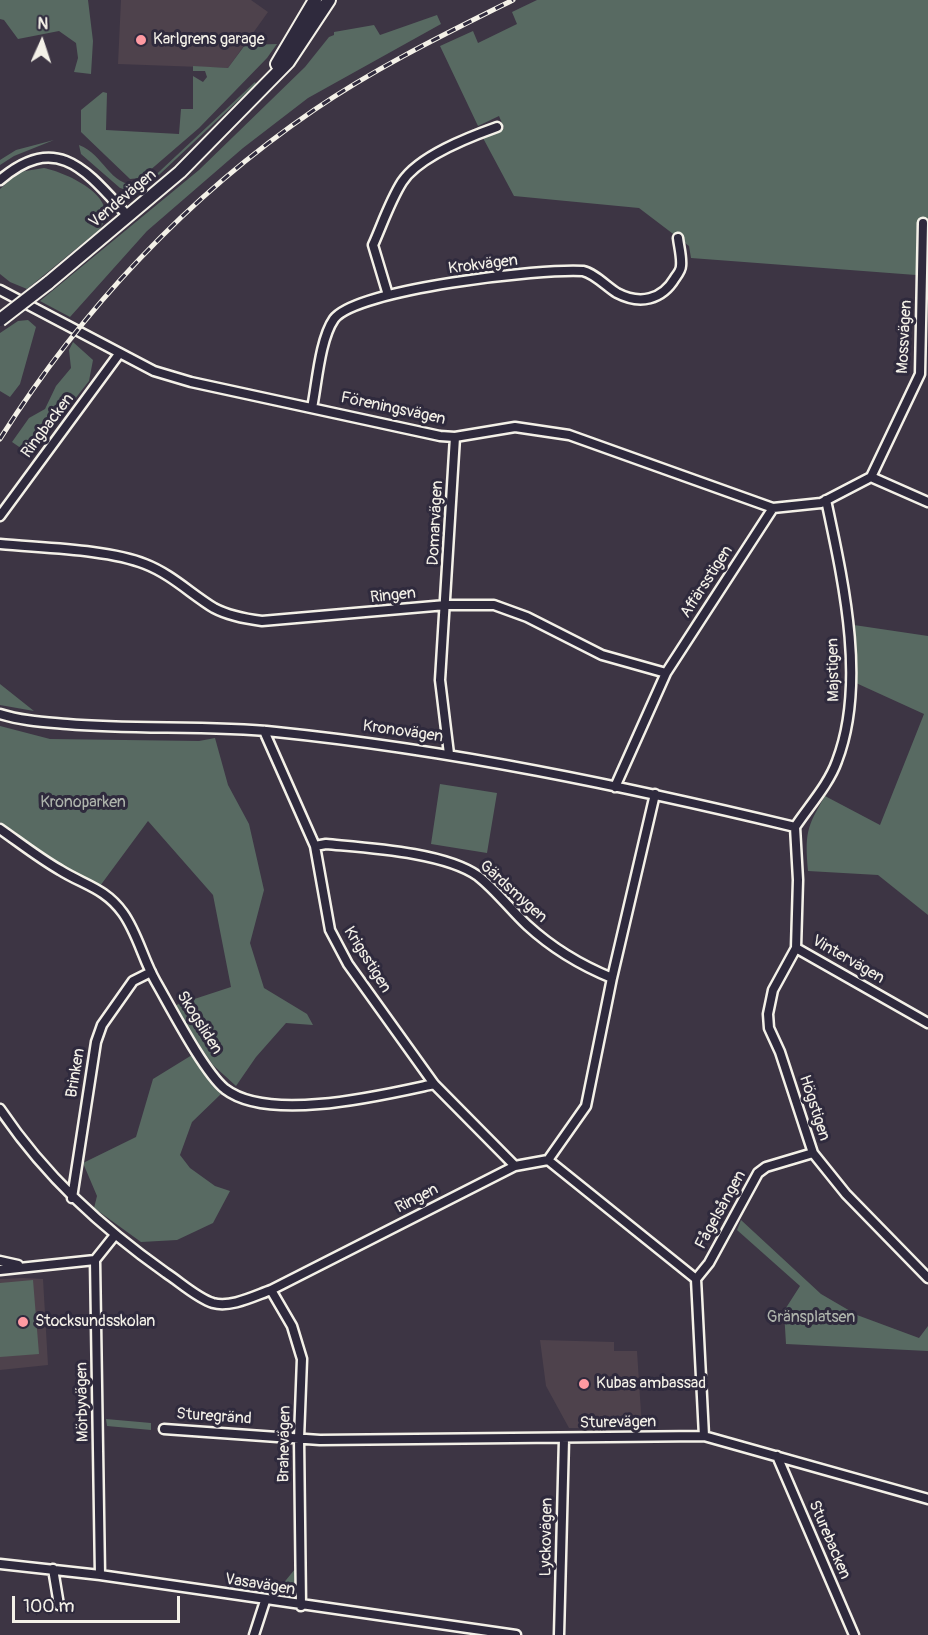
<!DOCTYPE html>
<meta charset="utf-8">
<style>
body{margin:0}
#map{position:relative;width:928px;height:1635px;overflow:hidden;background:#3d3544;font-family:Pangolin,sans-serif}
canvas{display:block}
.north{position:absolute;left:12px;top:12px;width:60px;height:60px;-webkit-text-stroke:4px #2f2a3d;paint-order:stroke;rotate:3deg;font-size:16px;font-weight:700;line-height:24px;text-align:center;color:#f4f1e8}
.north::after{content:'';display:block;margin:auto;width:21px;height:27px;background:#f4f1e8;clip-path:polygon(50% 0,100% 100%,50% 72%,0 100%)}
.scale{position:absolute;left:12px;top:1596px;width:168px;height:27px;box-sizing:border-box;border:3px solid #f4f1e8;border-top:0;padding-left:8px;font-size:18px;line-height:21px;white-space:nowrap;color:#f4f1e8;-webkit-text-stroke:4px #2f2a3d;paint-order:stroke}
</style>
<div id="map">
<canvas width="928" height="1635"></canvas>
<div class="north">N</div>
<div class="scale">100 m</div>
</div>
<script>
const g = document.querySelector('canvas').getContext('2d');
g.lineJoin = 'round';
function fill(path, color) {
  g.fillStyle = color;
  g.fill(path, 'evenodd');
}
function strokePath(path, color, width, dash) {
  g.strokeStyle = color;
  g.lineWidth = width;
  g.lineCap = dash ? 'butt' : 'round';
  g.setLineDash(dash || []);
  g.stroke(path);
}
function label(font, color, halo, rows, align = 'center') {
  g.font = font + ' Pangolin,sans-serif';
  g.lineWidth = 6;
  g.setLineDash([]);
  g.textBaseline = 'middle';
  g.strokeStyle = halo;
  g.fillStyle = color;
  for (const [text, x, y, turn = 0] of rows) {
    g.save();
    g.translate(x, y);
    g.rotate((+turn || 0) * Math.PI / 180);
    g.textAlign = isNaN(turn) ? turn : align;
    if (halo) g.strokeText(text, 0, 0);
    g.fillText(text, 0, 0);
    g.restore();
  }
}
fill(new Path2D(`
 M121,0H251L268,12L228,68L118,64Z
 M23,1278L43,1279L48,1365L0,1370V1279Z
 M540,1340L614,1342V1351H637L642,1428H569L546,1386Z`), '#4e424c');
fill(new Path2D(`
 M0,0H88L93,41L91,74L74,72L78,58L76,43L59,31L18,39L4,20L0,19Z
 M537,0H928V224H917L916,275L691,258L689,246L639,208L514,196L483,138L504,128L499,116L478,126L440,46L473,31L478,43L517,24L512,12Z
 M437,15L441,24L308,98L243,148L147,231L70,317L40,301L199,170L305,67L329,37L334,35V32L374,25L380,35Z
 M277,44L267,58L199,128L141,178L130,179L81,132V110L103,92L107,93L106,130L179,134L181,109H193V76L203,82L207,77L205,71H193V66L228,68L245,45Z
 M255,82L256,84L144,189L136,193L120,188L81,154L79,145C106,155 109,190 145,185Z
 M54,140L14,156L0,165V160L16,150Z
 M44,168C68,173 125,199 99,230L27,289L10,282L0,274V189L19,172Z
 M28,320L36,327L20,384L10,397L0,391V333L18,321Z
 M73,342L93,360L89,381L31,455L12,442L29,418L45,409L56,386L71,368L69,350Z
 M854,625L928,636V915L878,875L808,871C805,834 806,828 825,796L880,825L924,714L856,683Z
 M0,684L34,711L0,705Z
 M0,726L50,739L199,741L215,738L228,785L249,824L264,890L250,943L264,988L307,1014L313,1025L286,1023L256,1057L236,1086L213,1065L173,1006L231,987L213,895L148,821L100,886L60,865L0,822Z
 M440,784L497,793L487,853L431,844Z
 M192,1055L221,1094L192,1122L180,1155L190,1168L215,1186L230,1191L213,1223L177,1240L141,1242L94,1208L97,1196L83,1163L136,1137L153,1079Z
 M741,1220L821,1294L857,1315L919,1338L928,1326V1351L786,1344L784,1311L800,1286L737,1230Z
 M33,1280L39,1354L0,1357V1283Z
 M106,1419L151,1423V1430L107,1426Z
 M295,1569V1588L290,1596H273Z`), '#586a62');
const street = new Path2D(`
 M0,180C58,130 88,173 128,216
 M0,290L154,371L191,382L440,436L455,437L515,427L569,435L773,508L821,503L871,477
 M388,295L373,245C382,225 390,201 402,182C419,156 469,137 497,127
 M312,408C317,383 320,339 334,319C356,289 543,268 583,271C594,273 607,287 617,293C640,305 662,300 675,278C678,274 681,270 681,266C682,257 679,247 678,238
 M871,477L920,374L923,223
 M871,477L928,502
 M0,516L119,354
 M0,544C40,548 108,549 145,564C171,574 191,594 214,608C229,616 246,619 262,621L446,605H494L527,617L602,655L666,673L615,787
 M666,673L773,508
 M0,714C22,721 44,722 67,724C137,730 207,725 276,732C452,750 624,786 795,827
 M264,731L315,846L330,930L348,964L434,1084L515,1166
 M449,754L440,680L455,437
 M795,827C809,806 829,784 837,761C867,683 843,580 826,500
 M795,827L798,880L796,948L928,1023
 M0,829C20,843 39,858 60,870C84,885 105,888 123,913C138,934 143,960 156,982C171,1008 204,1072 225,1089C269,1123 383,1095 434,1084
 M315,846L326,844C368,848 444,852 478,876C496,890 510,909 527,925C552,948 580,965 612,978
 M796,948L773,990L768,1014L769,1028L780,1052L813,1153L846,1194L928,1278
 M0,1109C45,1176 101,1227 166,1273C180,1282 197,1298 213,1303C231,1308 254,1296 271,1290L515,1166L548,1160L586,1106L612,978L655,794
 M548,1160L696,1279L704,1436
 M72,1198L96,1042L102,1025L133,981L151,972
 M0,1261L18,1265
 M0,1270L95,1260
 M696,1279L709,1263L758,1173L766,1167L813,1153
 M271,1290L292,1326L302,1359L299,1438L301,1606
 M164,1429L320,1440L704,1436L928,1499
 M777,1456L854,1635
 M0,1564L100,1575L516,1635
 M53,1569L59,1605
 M100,1575L95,1260L115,1235
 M254,1635L265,1601
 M559,1635L564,1439`);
const secondary = new Path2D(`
 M277,64L315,0
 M48,283L180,172L288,62L329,0`);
strokePath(street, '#f4f1e8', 13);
strokePath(secondary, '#f4f1e8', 16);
strokePath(street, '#2f2a3d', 8);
strokePath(secondary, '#2f2a3d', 12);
const rail = new Path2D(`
 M0,439C81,310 188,196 314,110C377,67 445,34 513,0`);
strokePath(rail, '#f4f1e8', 5);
strokePath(rail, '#2f2a3d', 3, [9]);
const secondaryBridge = new Path2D(`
 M0,320L48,283`);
strokePath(secondaryBridge, '#f4f1e8', 16, []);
strokePath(secondaryBridge, '#2f2a3d', 12);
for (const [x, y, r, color] of [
 [141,40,6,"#ff9aa2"],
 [23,1322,6,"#ff9aa2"],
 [584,1384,6,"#ff9aa2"]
]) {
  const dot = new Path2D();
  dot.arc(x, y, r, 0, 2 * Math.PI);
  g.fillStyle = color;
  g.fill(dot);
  strokePath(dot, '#2f2a3d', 2);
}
label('16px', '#f4f1e8', '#2f2a3d', [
 ["Karlgrens garage",153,40],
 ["Stocksundsskolan",35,1322],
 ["Kubas ambassad",596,1384]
], 'left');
label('16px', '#f4f1e8', '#2f2a3d', [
 ["Vendevägen",123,199,-40],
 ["Krokvägen",483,265,-7],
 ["Mossvägen",905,337,-87],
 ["Föreningsvägen",393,409,12],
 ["Ringbacken",48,426,-53],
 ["Domarvägen",436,523,-87],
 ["Affärsstigen",707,582,-57],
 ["Ringen",393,596,-6],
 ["Majstigen",834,670,-91],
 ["Kronovägen",403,732,8],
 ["Gärdsmygen",513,892,42],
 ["Krigsstigen",367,960,58],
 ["Vintervägen",848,960,30],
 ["Skogsliden",199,1023,58],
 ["Brinken",76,1073,-81],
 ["Högstigen",814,1108,72],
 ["Ringen",417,1199,-27],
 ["Fågelsången",721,1210,-61],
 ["Mörbyvägen",83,1402,-91],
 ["Sturegränd",214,1417,4],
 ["Sturevägen",618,1423,-1],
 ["Brahevägen",285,1444,-89],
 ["Lyckovägen",547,1537,-89],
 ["Sturebacken",829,1540,67],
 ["Vasavägen",260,1585,9]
]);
label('16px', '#aeb4ac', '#2f2a3d', [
 ["Kronoparken",83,803],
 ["Gränsplatsen",811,1318]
]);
</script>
